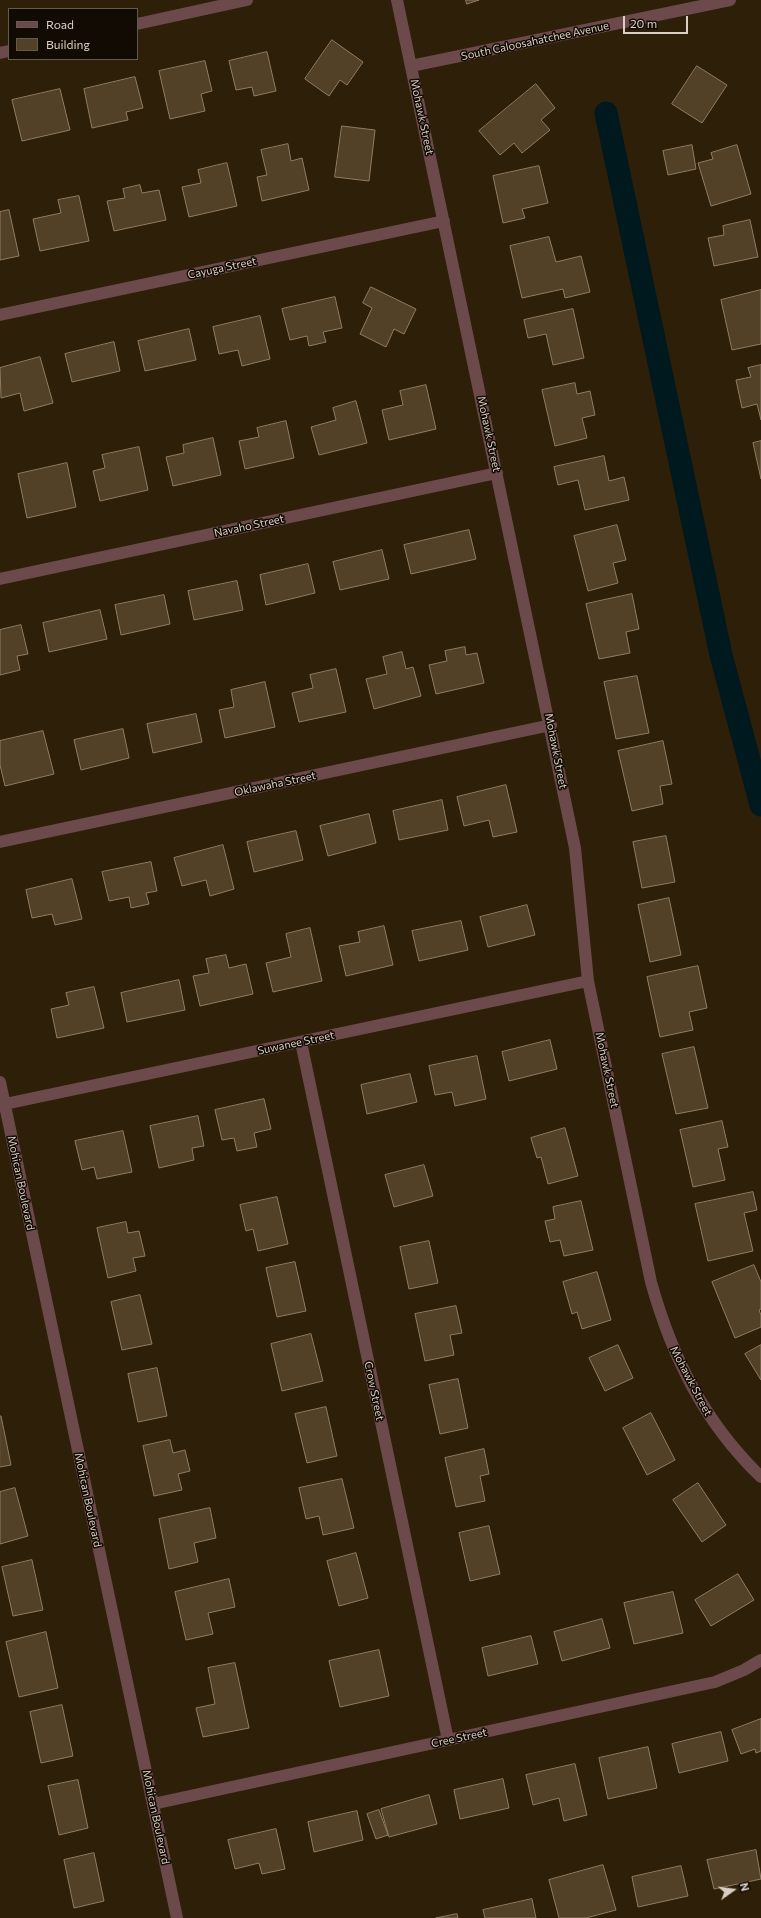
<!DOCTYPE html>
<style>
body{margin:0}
#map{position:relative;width:761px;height:1918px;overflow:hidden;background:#2e1f08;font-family:Commissioner,sans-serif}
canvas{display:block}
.legend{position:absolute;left:8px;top:8px;width:130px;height:52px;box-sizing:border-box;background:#110b03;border:1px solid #615a4f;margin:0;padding:5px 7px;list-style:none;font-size:12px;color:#dad0c2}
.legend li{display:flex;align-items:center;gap:8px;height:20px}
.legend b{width:20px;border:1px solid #615a4f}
.north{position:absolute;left:713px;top:1870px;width:40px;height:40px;-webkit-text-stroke:3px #110b03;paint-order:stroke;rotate:76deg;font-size:11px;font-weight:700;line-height:16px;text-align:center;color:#dad0c2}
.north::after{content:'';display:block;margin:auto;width:14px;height:18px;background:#dad0c2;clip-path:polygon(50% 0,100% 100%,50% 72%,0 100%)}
.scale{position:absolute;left:623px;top:16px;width:65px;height:18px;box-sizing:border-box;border:2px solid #dad0c2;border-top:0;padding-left:5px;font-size:12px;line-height:14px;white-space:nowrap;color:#dad0c2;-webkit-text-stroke:3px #110b03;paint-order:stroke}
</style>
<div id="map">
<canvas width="761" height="1918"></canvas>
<ul class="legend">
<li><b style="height:5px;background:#6c494b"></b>Road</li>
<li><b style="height:11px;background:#524127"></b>Building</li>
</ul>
<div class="north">N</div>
<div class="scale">20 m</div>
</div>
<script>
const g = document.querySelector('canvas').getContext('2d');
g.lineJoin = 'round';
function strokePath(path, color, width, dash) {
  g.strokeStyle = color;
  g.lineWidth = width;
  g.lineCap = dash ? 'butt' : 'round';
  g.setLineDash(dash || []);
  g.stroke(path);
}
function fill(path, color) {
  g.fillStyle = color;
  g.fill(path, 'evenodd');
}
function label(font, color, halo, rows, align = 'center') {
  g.font = font + ' Commissioner,sans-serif';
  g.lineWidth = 3;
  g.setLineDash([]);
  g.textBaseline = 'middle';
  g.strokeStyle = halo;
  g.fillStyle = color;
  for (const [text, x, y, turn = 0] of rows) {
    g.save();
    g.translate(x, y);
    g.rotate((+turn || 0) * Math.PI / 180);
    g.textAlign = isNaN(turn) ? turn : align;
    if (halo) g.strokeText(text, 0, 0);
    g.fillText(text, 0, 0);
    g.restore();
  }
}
strokePath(new Path2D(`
 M606,113L721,655L761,805`), '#00191e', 23);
const building = new Path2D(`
 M466,0H479L467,4Z
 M332,40L363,62L347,85L340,80L329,96L305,79Z
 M267,52L276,91L254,96L252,87L236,90L229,61Z
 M205,61L212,91L201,94L205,111L170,119L159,71Z
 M697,66L727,85L702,123L672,104Z
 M135,77L143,108L126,112L128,120L92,128L84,89Z
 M536,84L555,108L541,120L550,130L522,153L514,143L500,155L479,131Z
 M60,89L70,130L22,141L12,100Z
 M342,126L375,130L369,181L335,177Z
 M288,144L291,161L302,158L309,190L262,201L257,177L267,175L261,150Z
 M692,145L696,169L668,175L663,151Z
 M737,145L751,194L711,206L698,163L713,159L711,153Z
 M227,163L237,206L189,217L182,187L201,183L198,170Z
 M539,166L548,203L522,209L525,218L503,223L493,176Z
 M140,185L142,193L159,190L166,220L114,231L107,201L125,198L123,189Z
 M79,196L89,241L40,251L33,219L61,213L58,200Z
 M9,210L19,256L0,260V212Z
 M750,220L758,257L714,266L708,238L724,235L723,226Z
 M549,237L556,262L581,256L590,292L565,298L563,289L522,298L510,246Z
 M371,287L416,309L404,334L394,329L386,347L360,334L372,308L363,303Z
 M761,290V344L732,350L721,300Z
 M335,297L342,328L323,332L326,342L309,346L307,336L290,340L282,309Z
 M573,309L584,358L553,365L546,334L528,338L524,320Z
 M260,316L270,359L242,366L238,350L219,354L213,327Z
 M189,329L196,360L145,371L138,341Z
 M114,342L120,371L72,382L65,354Z
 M40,357L53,403L24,411L20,393L1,398L0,368Z
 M761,365V420L757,404L742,408L736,380L751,377L748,368Z
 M575,383L577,394L590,391L595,415L582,418L587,438L555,446L542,390Z
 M426,385L436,429L389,440L382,410L403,405L400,391Z
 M356,401L367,443L319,455L311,427L336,420L333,408Z
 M286,421L294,458L245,469L239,441L259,437L257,428Z
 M213,438L221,475L173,486L166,457L184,453L183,445Z
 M761,441V479L753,443Z
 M139,447L148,490L100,501L93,471L105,468L102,455Z
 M604,456L609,481L624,477L629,500L585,510L578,480L558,485L554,467Z
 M67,463L76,507L27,518L18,474Z
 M617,525L626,560L613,563L618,583L588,591L574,536Z
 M469,530L476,559L411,574L404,545Z
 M382,550L389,579L340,590L333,562Z
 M308,564L315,593L266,605L260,575Z
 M237,581L243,610L194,620L188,591Z
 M632,594L639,629L626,632L630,653L599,659L586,604Z
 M164,595L170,624L121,635L115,605Z
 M100,610L107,639L49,652L43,623Z
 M21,625L28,654L17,656L20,670L0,675V630Z
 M465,647L466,655L477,653L484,683L436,694L429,665L447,661L445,651Z
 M402,652L406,669L413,667L421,696L374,709L366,679L387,674L383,657Z
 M336,669L346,712L299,722L292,693L313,688L310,675Z
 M637,676L649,733L616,739L604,682Z
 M265,682L275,727L225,738L219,710L234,707L231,690Z
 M196,714L202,742L153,753L147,724Z
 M123,729L129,758L81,770L74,740Z
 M43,731L54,774L5,786L0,765V741Z
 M663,741L672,784L660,786L663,804L632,811L618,751Z
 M506,785L517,832L493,837L489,820L464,826L457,797Z
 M442,800L448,830L399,840L393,811Z
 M369,814L376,843L328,856L320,826Z
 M296,831L303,860L254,872L247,842Z
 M666,836L675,882L642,888L633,842Z
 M223,845L234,889L210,896L206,880L182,886L174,858Z
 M151,862L157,891L146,893L149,904L131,908L129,897L109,901L102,872Z
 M72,879L82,919L55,925L52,914L32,918L26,890Z
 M669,898L681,955L650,962L638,905Z
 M527,905L535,935L488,947L480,917Z
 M461,921L468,950L419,961L412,931Z
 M384,926L393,965L346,976L339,946L360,942L358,932Z
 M310,928L322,981L273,992L266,963L291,957L286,934Z
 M226,955L229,968L246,964L253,994L200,1006L193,976L209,973L206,959Z
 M698,966L707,1008L689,1012L693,1030L660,1037L647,977Z
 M179,980L185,1010L127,1022L121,993Z
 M94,987L104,1028L57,1038L51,1009L69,1005L66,993Z
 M550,1040L557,1069L509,1081L502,1052Z
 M694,1047L708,1108L676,1114L662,1054Z
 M477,1056L486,1099L455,1106L452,1092L435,1095L429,1066Z
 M410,1074L417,1102L367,1114L361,1085Z
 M264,1099L271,1129L254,1133L257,1147L237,1151L234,1138L222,1140L215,1110Z
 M198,1116L204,1146L192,1148L194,1160L159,1168L150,1126Z
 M722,1121L728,1147L718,1149L725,1180L693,1187L680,1130Z
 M565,1128L578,1176L548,1184L541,1157L537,1158L531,1138Z
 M123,1131L132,1172L97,1179L94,1167L82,1170L75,1141Z
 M424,1165L433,1196L394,1207L385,1175Z
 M753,1192L757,1210L744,1213L753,1251L708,1261L695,1204Z
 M277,1197L288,1244L258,1251L253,1229L246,1231L240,1205Z
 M581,1201L593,1250L564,1256L560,1240L550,1242L545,1221L555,1219L553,1207Z
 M126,1222L128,1233L139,1231L145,1256L133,1258L136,1271L108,1278L97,1228Z
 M429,1241L438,1283L409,1289L400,1247Z
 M295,1262L306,1311L277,1317L266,1268Z
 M754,1265L761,1282V1309L759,1310L761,1315V1327L735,1338L712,1282Z
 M597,1272L611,1320L582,1329L577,1312L572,1314L563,1282Z
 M140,1295L152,1344L122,1350L111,1302Z
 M456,1306L462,1333L450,1335L454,1355L425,1361L415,1314Z
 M311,1334L323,1381L282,1391L271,1344Z
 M618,1345L633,1378L605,1391L589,1358Z
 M761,1345V1380L745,1354Z
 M157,1368L167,1416L138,1422L128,1374Z
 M458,1379L468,1428L440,1434L429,1385Z
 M326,1407L337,1456L307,1463L295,1414Z
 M651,1413L675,1460L647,1475L623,1428Z
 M0,1416H1L11,1465L0,1467Z
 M170,1440L173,1453L185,1450L190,1471L178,1474L182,1490L154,1496L143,1446Z
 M484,1449L489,1474L480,1476L485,1501L456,1507L445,1458Z
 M342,1479L354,1528L323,1535L319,1516L306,1519L299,1488Z
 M698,1483L726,1525L702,1542L673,1500Z
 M15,1488L28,1536L0,1544V1492Z
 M210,1508L216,1538L194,1543L198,1562L169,1569L159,1519Z
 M489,1526L500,1574L470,1581L459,1533Z
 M356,1553L368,1598L339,1606L327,1561Z
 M32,1560L43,1610L13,1616L2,1567Z
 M738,1574L754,1600L711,1626L695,1600Z
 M229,1579L235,1607L208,1613L213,1634L186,1640L175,1592Z
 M673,1592L683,1633L634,1644L624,1603Z
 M602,1619L610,1648L562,1661L554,1632Z
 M46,1632L58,1688L19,1697L6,1642Z
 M531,1636L538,1664L488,1676L482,1648Z
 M379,1650L389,1696L340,1707L329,1661Z
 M235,1663L249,1728L203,1737L196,1708L215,1704L208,1668Z
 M62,1705L73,1756L41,1763L30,1712Z
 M761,1719V1751L756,1753L755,1749L741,1754L732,1730Z
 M721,1732L728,1761L679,1773L672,1744Z
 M648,1747L657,1788L608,1799L599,1758Z
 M575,1764L587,1815L564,1821L559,1798L533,1805L526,1775Z
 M503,1779L509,1808L460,1819L454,1790Z
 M78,1780L88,1828L59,1835L48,1786Z
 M429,1795L437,1824L389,1837L381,1809Z
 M379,1810L388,1835L376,1839L367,1814Z
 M357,1811L363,1840L314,1852L308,1822Z
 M276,1829L285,1869L262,1874L259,1863L235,1869L228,1840Z
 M756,1850L761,1879L714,1889L707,1860Z
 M94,1853L104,1901L74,1908L64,1860Z
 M603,1865L616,1910L586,1918H559L549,1880Z
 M681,1866L688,1896L638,1907L632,1877Z
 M532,1899L536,1918H485L483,1910Z
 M457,1914L458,1918H436Z`);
fill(building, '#524127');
strokePath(building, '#8f7d63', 1);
strokePath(new Path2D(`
 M397,0L575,848L588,981L651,1282C672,1357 704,1422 761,1477
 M137,24L247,0
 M0,53L9,51
 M411,66L730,0
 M0,315L444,221
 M0,579L497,473
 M0,842L551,725
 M301,1042L448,1740
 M0,1082L177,1918
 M5,1104L588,981
 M153,1804L715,1682L744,1670L761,1660`), '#6c494b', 12);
label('11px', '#dad0c2', '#110b03', [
 ["South Caloosahatchee Avenue",535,41,-12],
 ["Mohawk Street",422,117,78],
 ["Cayuga Street",222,268,-12],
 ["Mohawk Street",489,434,78],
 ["Navaho Street",249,526,-12],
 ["Mohawk Street",556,751,79],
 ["Oklawaha Street",275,784,-12],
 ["Suwanee Street",296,1043,-12],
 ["Mohawk Street",607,1070,78],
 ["Mohican Boulevard",21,1183,78],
 ["Mohawk Street",691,1381,62],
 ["Crow Street",374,1391,78],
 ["Mohican Boulevard",88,1500,78],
 ["Cree Street",459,1738,-12],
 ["Mohican Boulevard",156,1817,78]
]);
</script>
